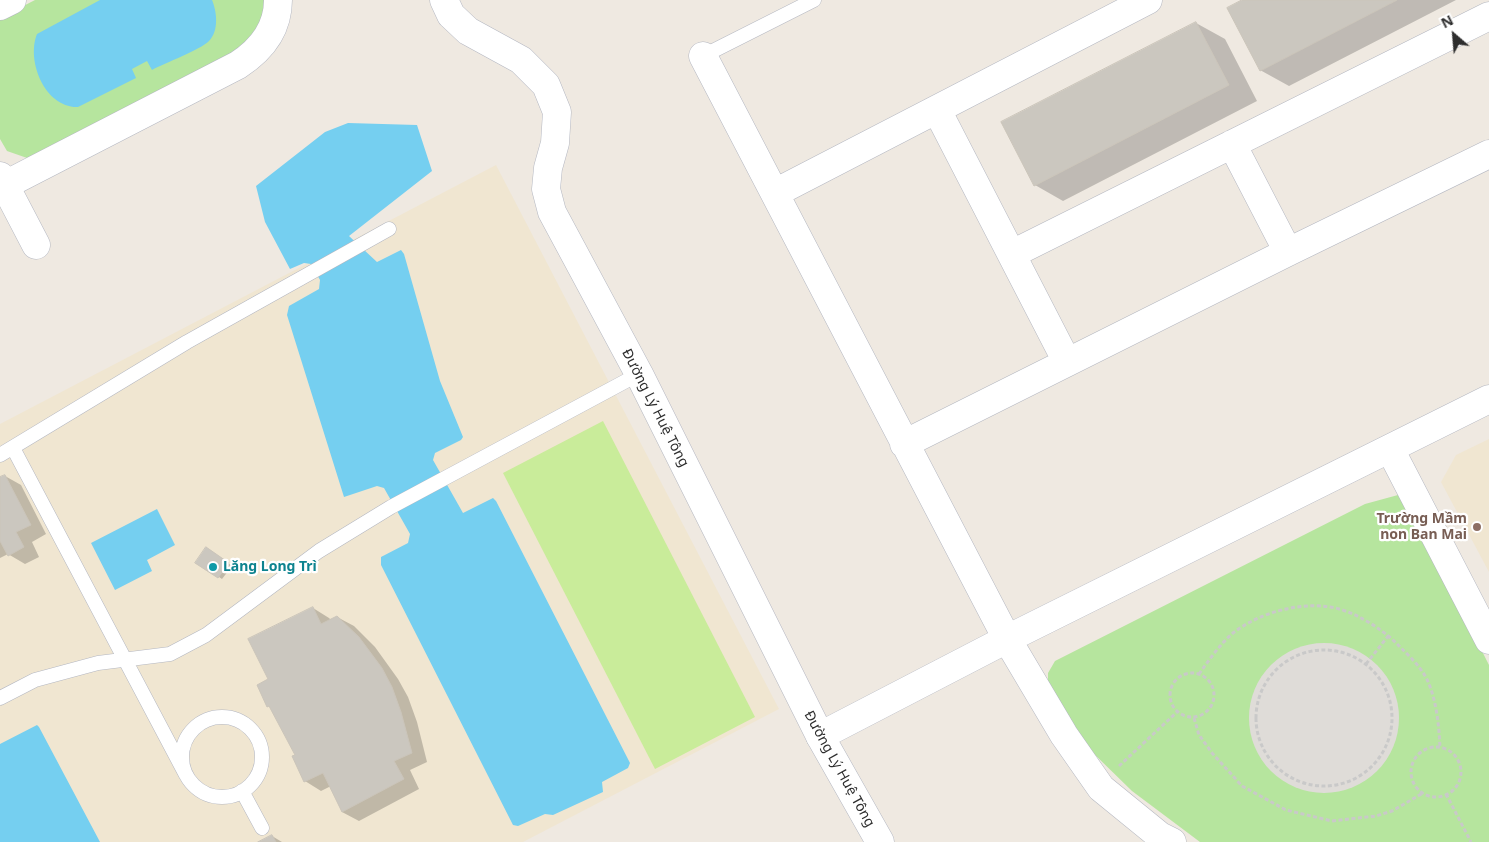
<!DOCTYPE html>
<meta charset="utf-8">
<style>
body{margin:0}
#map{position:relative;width:1489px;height:842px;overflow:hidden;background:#efe9e1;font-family:"Noto Sans",sans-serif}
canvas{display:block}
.north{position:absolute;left:1429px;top:10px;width:50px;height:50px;-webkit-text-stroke:4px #fff;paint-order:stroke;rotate:333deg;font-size:14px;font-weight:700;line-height:20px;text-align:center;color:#2e2e2e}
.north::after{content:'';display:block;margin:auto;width:18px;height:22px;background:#2e2e2e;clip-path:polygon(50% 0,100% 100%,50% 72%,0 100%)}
</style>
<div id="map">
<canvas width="1489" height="842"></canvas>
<div class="north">N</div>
</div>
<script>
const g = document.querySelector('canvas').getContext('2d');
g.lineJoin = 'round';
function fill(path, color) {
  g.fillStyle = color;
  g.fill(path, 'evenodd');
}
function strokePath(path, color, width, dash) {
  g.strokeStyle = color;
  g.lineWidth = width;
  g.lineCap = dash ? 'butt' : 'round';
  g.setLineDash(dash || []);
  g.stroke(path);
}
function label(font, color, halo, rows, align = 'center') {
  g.font = font + ' "Noto Sans",sans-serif';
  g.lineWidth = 4.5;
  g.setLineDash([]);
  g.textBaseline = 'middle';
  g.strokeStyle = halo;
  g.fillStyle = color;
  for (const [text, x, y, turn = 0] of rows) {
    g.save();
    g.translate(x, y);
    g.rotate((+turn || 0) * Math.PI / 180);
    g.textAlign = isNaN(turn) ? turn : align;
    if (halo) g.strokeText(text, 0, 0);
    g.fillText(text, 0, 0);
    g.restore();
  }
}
fill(new Path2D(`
 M496,165L779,709L523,842H0V424Z
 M1489,439V572L1441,482L1456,455Z`), '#f0e6d1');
fill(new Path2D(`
 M35,0H265V18L242,51L30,159L7,151L0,139V18Z
 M1398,495L1407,503L1489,665V842H1200L1132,791L1089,749L1048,685V673L1055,661L1365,504Z`), '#b6e59e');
fill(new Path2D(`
 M603,421L755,717L655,769L503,473Z`), '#c9ec9a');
fill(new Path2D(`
 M1249 718a75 75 0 1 1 150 0a75 75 0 1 1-150 0Z`), '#dfdcd8');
fill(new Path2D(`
 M100,0H212C217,12 219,31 209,41C200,50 165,63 152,70L147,61L132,69L136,78L78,107C45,108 26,61 37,34Z
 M348,123L417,125L432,171L349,236L377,262L401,250L404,254L440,381L463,437L461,440L435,453L433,460L463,513L493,498L496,501L630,763L628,768L602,782L603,792L553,815L545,814L518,826L513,825L381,565V557L408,543L410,534L384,488L377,486L344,497L287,315L289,306L319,289L320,280L311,264L304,263L290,269L265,222L256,186L325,132Z
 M157,509L175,545L147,560L152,571L115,590L91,543Z
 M37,725L39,727L100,842H0V744Z`), '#75cff0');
fill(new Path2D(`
 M1245,0H1456L1289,86L1260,70Z
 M1196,23L1225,39L1257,101L1063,201L1035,185Z
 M5,476L21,485L46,534L32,542L39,557L25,564L8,554L0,558V479Z
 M210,550L232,566L222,579L197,562Z
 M313,608L329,618L331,620L337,617L354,626L375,647L398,679L408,697L417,722L427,762L410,770L419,789L359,821L342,812L331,786L321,791L305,781L296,755L272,708L268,706L270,680Z
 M272,836L282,842H261Z`), '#0003');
const building = new Path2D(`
 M1242,0H1397L1260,71L1227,8Z
 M1196,22L1229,85L1034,186L1001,122Z
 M5,475L31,525L16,532L24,547L8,556L0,541V477Z
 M206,547L229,563L218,578L195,563Z
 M313,607L321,624L337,616L359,637L382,668L392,687L401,712L412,753L394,761L404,779L342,812L323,773L304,782L292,756L295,755L269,706L267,707L257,685L268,679L248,639Z
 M272,835L276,842H258Z`);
fill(building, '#cbc7bf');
strokePath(building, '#cbc5ba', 1);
const lane = new Path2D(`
 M703,56L814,0
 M13,448L186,775
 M0,455L187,342L389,229
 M0,698L35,680L98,663L170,654L206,635L319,551L391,507L639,374
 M182 757a40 40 0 1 1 80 0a40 40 0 1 1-80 0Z
 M242,791L262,828`);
const street = new Path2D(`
 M0,6L12,0
 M703,56L1007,639L1064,735L1101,788L1160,836L1172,842
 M937,110L1067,362
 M1232,144L1288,252
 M0,176L36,245
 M5,185L238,65C261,50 278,29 278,0
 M775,193L1148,0
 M1012,254L1489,16
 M904,444L1288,252L1489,154
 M1390,449L1489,640
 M820,736L1007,639L1489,399`);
const secondary = new Path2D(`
 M444,0L451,15L468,31L521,60L546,85L557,112L555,143L548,168L546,189L552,212L639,374L820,736L880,842`);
strokePath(lane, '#b4b7c1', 15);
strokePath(street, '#b4b7c1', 29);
strokePath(secondary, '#b4b7c1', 29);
strokePath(new Path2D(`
 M1256 718a68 68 0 1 1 136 0a68 68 0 1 1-136 0Z
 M1366,664L1389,635
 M1170 695a22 22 0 1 1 44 0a22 22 0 1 1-44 0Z
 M1199,674C1209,660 1220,644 1233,633C1259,613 1298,602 1330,607C1352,610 1381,628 1396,643C1408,655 1423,668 1429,684C1437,704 1439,727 1440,748
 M1194,718L1199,735L1212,753L1242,786L1286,810L1332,821L1376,816L1392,811L1423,793
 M1411 772a25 25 0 1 1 50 0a25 25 0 1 1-50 0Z
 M1119,766L1177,712
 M1446,794L1471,842`), '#c9c9c9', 3, [4, 2.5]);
strokePath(lane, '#fff', 14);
strokePath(street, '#fff', 28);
strokePath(secondary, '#fff', 28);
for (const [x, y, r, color] of [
 [1477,527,5,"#8d6e63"],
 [213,567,5,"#0f9aa8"]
]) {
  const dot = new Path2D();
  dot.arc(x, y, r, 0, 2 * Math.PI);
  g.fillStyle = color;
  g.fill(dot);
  strokePath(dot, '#fff', 2);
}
label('14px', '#2e2e2e', '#fff', [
 ["Đường Lý Huệ Tông",655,408,63],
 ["Đường Lý Huệ Tông",839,769,61]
]);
label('bold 14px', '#785e54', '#fff', [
 ["Trường Mầm",1467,519],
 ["non Ban Mai",1467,535]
], 'right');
label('bold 14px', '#0d838f', '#fff', [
 ["Lăng Long Trì",223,567]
], 'left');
</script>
